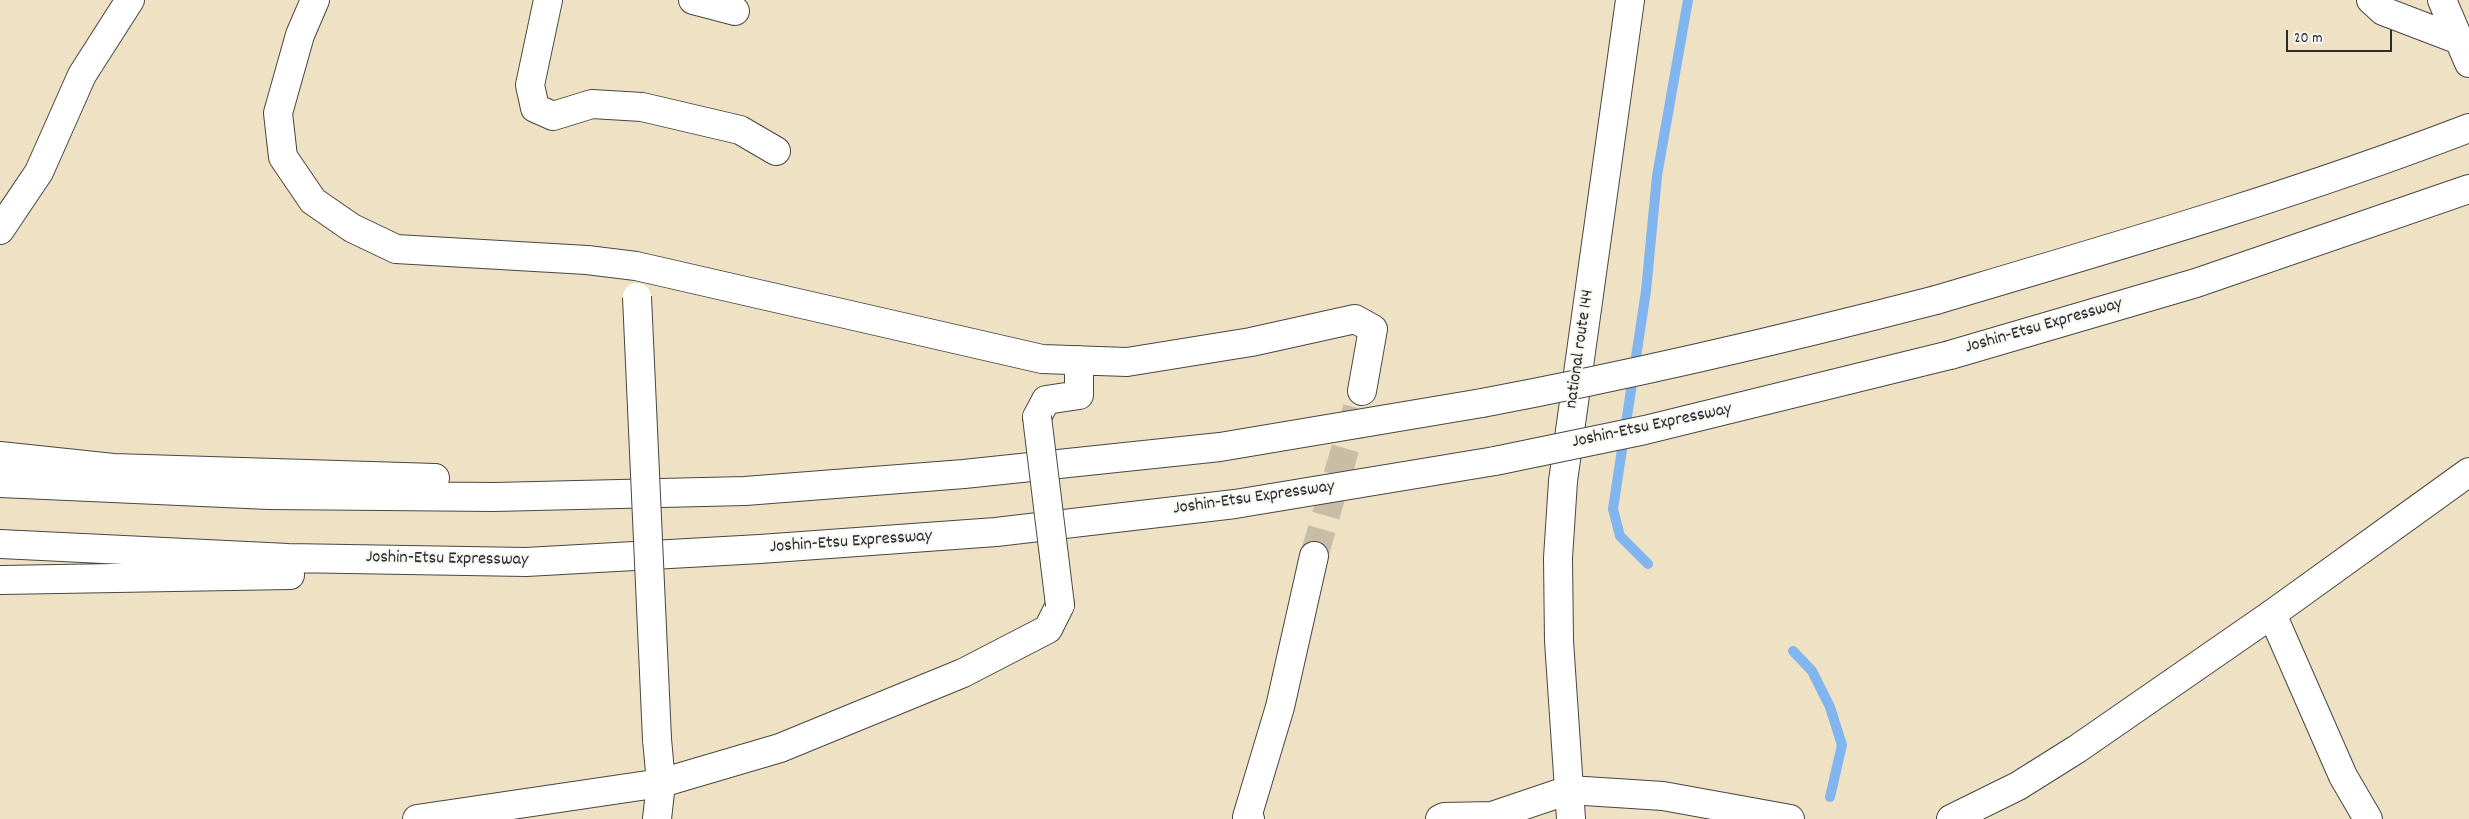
<!DOCTYPE html>
<style>
body{margin:0}
#map{position:relative;width:2469px;height:819px;overflow:hidden;background:#efe1c4;font-family:Dekko,sans-serif}
canvas{display:block}
.scale{position:absolute;left:2286px;top:30px;width:106px;height:22px;box-sizing:border-box;border:2px solid #2b2b2b;border-top:0;padding-left:6px;font-size:15px;line-height:18px;white-space:nowrap;color:#2b2b2b;-webkit-text-stroke:4px #f6f6f2;paint-order:stroke}
</style>
<div id="map">
<canvas width="2469" height="819"></canvas>
<div class="scale">20 m</div>
</div>
<script>
const g = document.querySelector('canvas').getContext('2d');
g.lineJoin = 'round';
function strokePath(path, color, width, dash) {
  g.strokeStyle = color;
  g.lineWidth = width;
  g.lineCap = dash ? 'butt' : 'round';
  g.setLineDash(dash || []);
  g.stroke(path);
}
function label(font, color, halo, rows, align = 'center') {
  g.font = font + ' Dekko,sans-serif';
  g.lineWidth = 4;
  g.setLineDash([]);
  g.textBaseline = 'middle';
  g.strokeStyle = halo;
  g.fillStyle = color;
  for (const [text, x, y, turn = 0] of rows) {
    g.save();
    g.translate(x, y);
    g.rotate((+turn || 0) * Math.PI / 180);
    g.textAlign = isNaN(turn) ? turn : align;
    if (halo) g.strokeText(text, 0, 0);
    g.fillText(text, 0, 0);
    g.restore();
  }
}
strokePath(new Path2D(`
 M1648,564L1620,536L1613,509L1646,291L1657,176L1688,0
 M1793,651L1812,671L1830,707L1842,745L1830,797`), '#80b5ef', 10);
strokePath(new Path2D(`
 M1314,556L1362,391`), '#c8bda5', 28, [28, 14]);
const street = new Path2D(`
 M315,0L300,35L278,113L283,157L313,201L352,228L396,249L587,260L636,266L1042,359L1127,362L1251,342L1355,319L1373,329L1362,391
 M548,0L530,85L535,108L553,116L592,104L642,107L740,130L776,151
 M693,0L735,11
 M2371,0L2383,11L2459,40
 M2442,0L2469,63
 M0,230L39,172L82,75L130,0
 M1037,417L1046,400L1079,395V360
 M2272,614L2343,776L2368,819
 M417,819L661,783L780,748L963,673L1048,629L1060,605
 M657,819L661,783L657,739
 M1250,819L1247,817L1280,707L1314,556
 M1440,819L1444,817L1492,816
 M1491,819L1492,816L1569,790`);
const secondary = new Path2D(`
 M1569,790L1663,796L1790,819
 M1951,819L2018,786L2077,749L2272,614L2469,472`);
const highway = new Path2D(`
 M1936,300C2115,247 2295,195 2469,128
 M1950,355L2196,283L2469,189
 M0,456L113,468L435,478
 M0,483L269,495L494,497L745,491L964,474L1220,447L1482,403
 M0,544L288,558L526,562L760,549L996,532L1235,504L1495,461
 M0,580L290,575
 M1571,819L1559,641L1558,558L1563,481L1630,0`);
strokePath(street, '#484642', 30);
strokePath(secondary, '#484642', 30);
strokePath(highway, '#484642', 30);
strokePath(street, '#fff', 28);
strokePath(secondary, '#fff', 28);
strokePath(highway, '#fff', 28);
const streetBridge = new Path2D(`
 M637,297L657,739
 M1037,417L1060,605`);
const highwayBridge = new Path2D(`
 M1482,403C1636,374 1785,339 1936,300
 M1495,461L1645,430L1950,355`);
strokePath(streetBridge, '#484642', 30, []);
strokePath(highwayBridge, '#484642', 30, []);
strokePath(streetBridge, '#fff', 28);
strokePath(highwayBridge, '#fff', 28);
label('18px', '#2b2b2b', '#f6f6f2', [
 ["Joshin-Etsu Expressway",2044,327,-16],
 ["national route 144",1581,349,-82],
 ["Joshin-Etsu Expressway",1652,427,-12],
 ["Joshin-Etsu Expressway",1254,499,-8],
 ["Joshin-Etsu Expressway",851,543,-4],
 ["Joshin-Etsu Expressway",447,560,1]
]);
</script>
